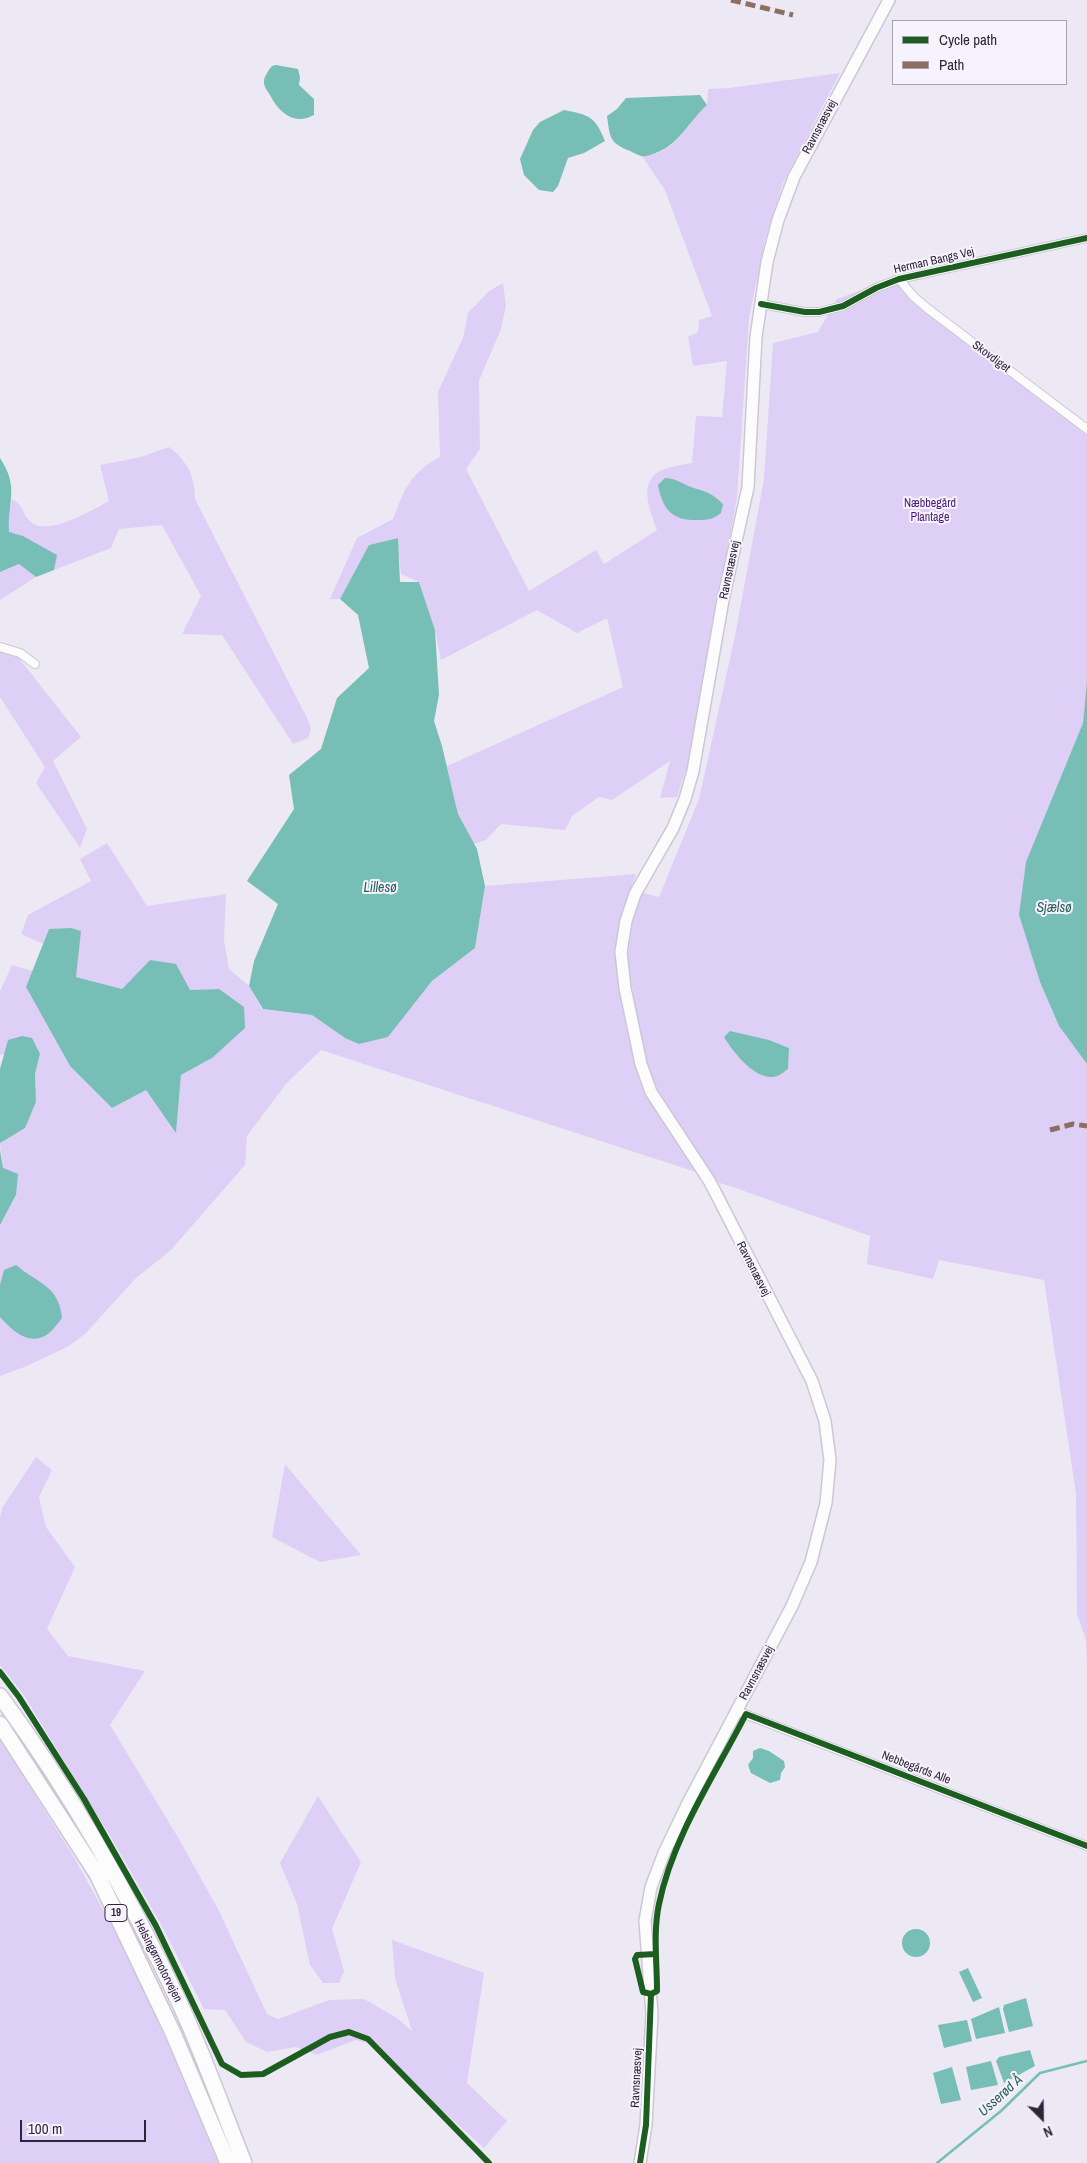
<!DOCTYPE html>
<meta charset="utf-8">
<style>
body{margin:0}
#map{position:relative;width:1087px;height:2163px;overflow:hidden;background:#ede9f4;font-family:"Archivo Narrow",sans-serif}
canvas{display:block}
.legend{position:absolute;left:892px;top:20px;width:175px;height:65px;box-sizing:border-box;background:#f7f3fe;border:1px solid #a6a1af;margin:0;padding:6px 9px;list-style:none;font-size:15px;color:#2d2539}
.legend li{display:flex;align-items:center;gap:10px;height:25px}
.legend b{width:25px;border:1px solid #a6a1af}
.north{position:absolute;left:1017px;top:2093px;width:50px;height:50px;-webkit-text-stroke:4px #f7f3fe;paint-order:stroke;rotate:157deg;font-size:14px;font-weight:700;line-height:20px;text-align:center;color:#2d2539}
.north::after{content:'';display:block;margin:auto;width:18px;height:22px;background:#2d2539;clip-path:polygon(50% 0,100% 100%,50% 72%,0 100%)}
.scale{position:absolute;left:20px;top:2120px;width:126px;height:22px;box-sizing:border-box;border:2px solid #2d2539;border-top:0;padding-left:6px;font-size:15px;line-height:18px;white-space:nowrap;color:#2d2539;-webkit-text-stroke:4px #f7f3fe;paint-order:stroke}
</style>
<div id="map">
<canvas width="1087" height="2163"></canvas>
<ul class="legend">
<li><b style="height:6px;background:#1b5e20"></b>Cycle path</li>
<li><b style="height:6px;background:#8d6e63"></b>Path</li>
</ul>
<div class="north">N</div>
<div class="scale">100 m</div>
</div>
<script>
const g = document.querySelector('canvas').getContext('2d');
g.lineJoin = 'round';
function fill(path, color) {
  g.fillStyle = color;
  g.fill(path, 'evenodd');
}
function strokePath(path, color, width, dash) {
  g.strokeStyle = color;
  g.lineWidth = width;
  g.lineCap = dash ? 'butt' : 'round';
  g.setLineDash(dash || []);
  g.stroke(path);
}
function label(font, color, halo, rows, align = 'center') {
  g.font = font + ' "Archivo Narrow",sans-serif';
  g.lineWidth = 4;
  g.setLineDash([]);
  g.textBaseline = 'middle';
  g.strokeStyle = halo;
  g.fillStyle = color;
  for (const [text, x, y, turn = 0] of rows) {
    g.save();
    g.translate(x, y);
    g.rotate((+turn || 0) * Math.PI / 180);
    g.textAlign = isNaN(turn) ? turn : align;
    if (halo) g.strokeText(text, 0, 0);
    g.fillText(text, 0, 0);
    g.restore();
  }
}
fill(new Path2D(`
 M840,73L783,183L765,240L749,318L737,498L688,763L677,797L660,798L670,761L612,800L599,797L572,816L565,830L501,824L486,840L474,844L458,814L447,766L623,687L607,618L577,633L537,610L441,660L435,630L419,582L401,574L397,538L369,545L340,599H330L357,538L393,519C404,490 411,472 440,457L438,392L463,338L468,313L489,291L503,283L506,306L501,329L479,381L480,449L466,469L529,591L596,550L604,564L657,530C651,513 638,485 658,472C666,467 682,465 692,463L696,416L722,417L727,361L693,366L688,337L698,332L699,320L712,316L665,190L642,156C649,155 656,154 662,151C682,141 691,119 707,105L708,89L729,88Z
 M897,277L921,308L1087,434V680L1083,723L1060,780L1019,915L1040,982L1059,1026L1087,1064V1665L1086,1640L1077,1614L1076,1494L1044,1280L939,1260L933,1279L867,1264L870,1236L733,1187L716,1182L654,1087L644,1062L627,954L631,924L640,892L659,897L699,799L735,636L764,479L773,343L818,332L837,299Z
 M169,447C187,461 195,476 195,499L307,718L311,729L308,738L293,744L222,635L182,634L201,596L162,525L119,529L111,548L54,570L56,555L23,536L9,533L8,516L12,499C26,507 20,511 29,520C45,539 92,510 109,501L100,465L141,457Z
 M19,564L36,577L0,600V572Z
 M0,651L18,657L81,737L53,761L87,829L80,848L36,783L45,767L0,697Z
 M107,843L147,906L226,894L224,940L229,969L249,986L262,1009L312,1015L345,1038L388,1037L432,981L475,948L485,886L636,874L621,916L617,950L636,1064L645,1093L699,1173L321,1050L285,1085L247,1136L245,1165L171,1250L135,1279L86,1333L69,1346L27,1366L0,1376V1225L16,1196L3,1168L0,1143L25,1127L36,1102L35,1074L40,1054L8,1040L5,1054L0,1055V991L12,965L33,971L26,987L70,1066L112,1108L146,1090L176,1132L181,1075L212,1058L219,989L190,990L150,960L122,989L76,977L49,929L43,944L21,934L28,915L91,881L80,859Z
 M36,1457L52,1470L39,1497L46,1527L75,1567L47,1629L68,1656L145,1671L110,1725L179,1839L219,1911L267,2014L278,2019L329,2000L364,1999L397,2018L412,2031L395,1978L392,1940L484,1973L467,2083L507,2121L484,2148L367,2043L356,2040L317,2055L296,2047L267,2052L246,2042L225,2010L204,2009L163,1928L116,1846L23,1694L0,1665V1518L2,1508Z
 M285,1464L361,1555L320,1562L272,1537Z
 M0,1739L75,1859L128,1955L184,2080L218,2163H0Z
 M318,1796L361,1862L332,1929L344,1971L339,1983H323L310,1965L297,1904L280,1863Z`), '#decff6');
fill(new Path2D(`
 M276,65L298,69L300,77L299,85L314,99V115C295,126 279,113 270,95C268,92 265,88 264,84C263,78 268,71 272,66Z
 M700,95L707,105C688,122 679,146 653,154C649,155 645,157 641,156C638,155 634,153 630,151C609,143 610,137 607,116L617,109L626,98Z
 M564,110C589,115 595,116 605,141L584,153L568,158L558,186L553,192L539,190L524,175L520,159L533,130L540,122Z
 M0,458C20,489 7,500 9,532L23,536L57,555L54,570L36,577L19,564L0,572Z
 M665,478C679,479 680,483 691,487C706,492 711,492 723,504L721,513C713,519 709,520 699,520C672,521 663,510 658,485Z
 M398,538L400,582H419L435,630L439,695L434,721L442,746L458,814L477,849L485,886L475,948L432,981L388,1037L359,1044L345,1038L312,1015L263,1009L249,986L254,961L278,904L247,881L294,809L289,775L321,749L337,698L369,668L358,615L340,599L369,545Z
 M1087,680V1064L1059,1026L1040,982L1019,915L1026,862L1083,723Z
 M71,928L81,931L76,977L122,989L150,960L176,964L190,990L219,989L244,1007L245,1028L212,1058L181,1075L176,1133L146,1090L112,1108L70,1066L26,987L49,929Z
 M730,1031L769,1040L789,1048L788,1069C785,1071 781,1075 777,1076C757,1083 733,1052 724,1037Z
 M22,1036L32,1038L40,1054L35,1074L36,1102L25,1128L0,1143V1069L8,1040Z
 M0,1150L3,1168L18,1174L16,1195L0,1225Z
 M16,1265C38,1284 59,1285 62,1318C58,1323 53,1330 48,1334C29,1347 13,1331 0,1317V1285L4,1270Z
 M760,1748L769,1751L784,1761L785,1767L781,1773L780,1780L770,1783L751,1773L748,1765L753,1758V1751Z
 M902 1943a14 14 0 1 1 28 0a14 14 0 1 1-28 0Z
 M968,1968L982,1998L973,2002L959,1972Z
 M1026,1998L1033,2026L1009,2032L1003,2009L1004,2005Z
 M999,2007L1005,2033L976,2039L971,2019Z
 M967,2020L972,2041L944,2048L938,2025Z
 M1030,2050L1035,2066L1004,2083L996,2061L999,2057Z
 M991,2061L998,2085L971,2090L966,2067Z
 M952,2067L961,2100L941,2104L933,2073Z`), '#76beb6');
strokePath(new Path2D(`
 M937,2163L1001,2111L1040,2073L1087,2061`), '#76beb6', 2.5);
const minor = new Path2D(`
 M899,279L913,296L927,308L1087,429
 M761,304L805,312H819L843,306L876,288L899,279L1087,238
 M0,647L20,653L35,664
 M737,1711L1087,1846`);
const secondary = new Path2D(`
 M640,2163L646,2125L652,2014L645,1921L651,1887L664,1853L689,1801L792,1606L811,1562L826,1503L830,1460L825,1421L812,1381L710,1182L651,1092L641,1064L625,988L621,952L626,921L635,894L673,828L685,799L693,771L723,600L748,487L756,337L767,262L778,220L794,177L889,0`);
const motorway = new Path2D(`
 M0,1696C71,1792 130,1897 180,2004C204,2056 223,2110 244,2163
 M0,1724L97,1874L173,2033L228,2163`);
strokePath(minor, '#ccc7d5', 10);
strokePath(secondary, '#ccc7d5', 14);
strokePath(motorway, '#ccc7d5', 18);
strokePath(minor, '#fcfcfd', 8);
strokePath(secondary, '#fcfcfd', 11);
strokePath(motorway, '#fcfcfd', 15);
strokePath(new Path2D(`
 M731,0L793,15
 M1050,1130L1073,1124L1087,1126`), '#8d6e63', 5, [10, 5]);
strokePath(new Path2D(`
 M761,304L805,312H819L843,306L876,288L899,279L1087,238
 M0,1672L19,1697L84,1799L156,1926L222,2064L241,2075L263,2074L330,2037L349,2032L368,2039L489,2163
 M656,1954L637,1955L635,1959L643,1992L651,1994L657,1991C657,1962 653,1932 659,1904C673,1836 715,1775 746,1714L1087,1846
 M640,2163L646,2125L651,1994`), '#1b5e20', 6);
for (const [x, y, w] of [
 [116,1913,22]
]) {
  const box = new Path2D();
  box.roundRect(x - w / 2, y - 8.5, w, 17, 4);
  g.fillStyle = '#f7f3fe';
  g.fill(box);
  strokePath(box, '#2d2539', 1);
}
label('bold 11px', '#2d2539', null, [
 ["19",116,1913]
]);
label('12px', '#2d2539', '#f7f3fe', [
 ["Ravnsnæsvej",820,127,-62],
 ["Herman Bangs Vej",934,261,-13],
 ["Skovdiget",991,357,37],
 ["Ravnsnæsvej",730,570,-78],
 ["Ravnsnæsvej",753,1269,63],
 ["Ravnsnæsvej",757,1673,-62],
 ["Nebbegårds Alle",916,1768,21],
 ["Helsingørmotorvejen",158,1961,63],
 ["Ravnsnæsvej",637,2078,-87]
]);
label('12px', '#4c197a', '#f7f3fe', [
 ["Næbbegård",930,504],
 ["Plantage",930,518]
]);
label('italic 14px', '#286058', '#f7f3fe', [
 ["Lillesø",380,888],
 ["Sjælsø",1054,908],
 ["Usserød Å",1001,2096,-42]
]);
</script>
